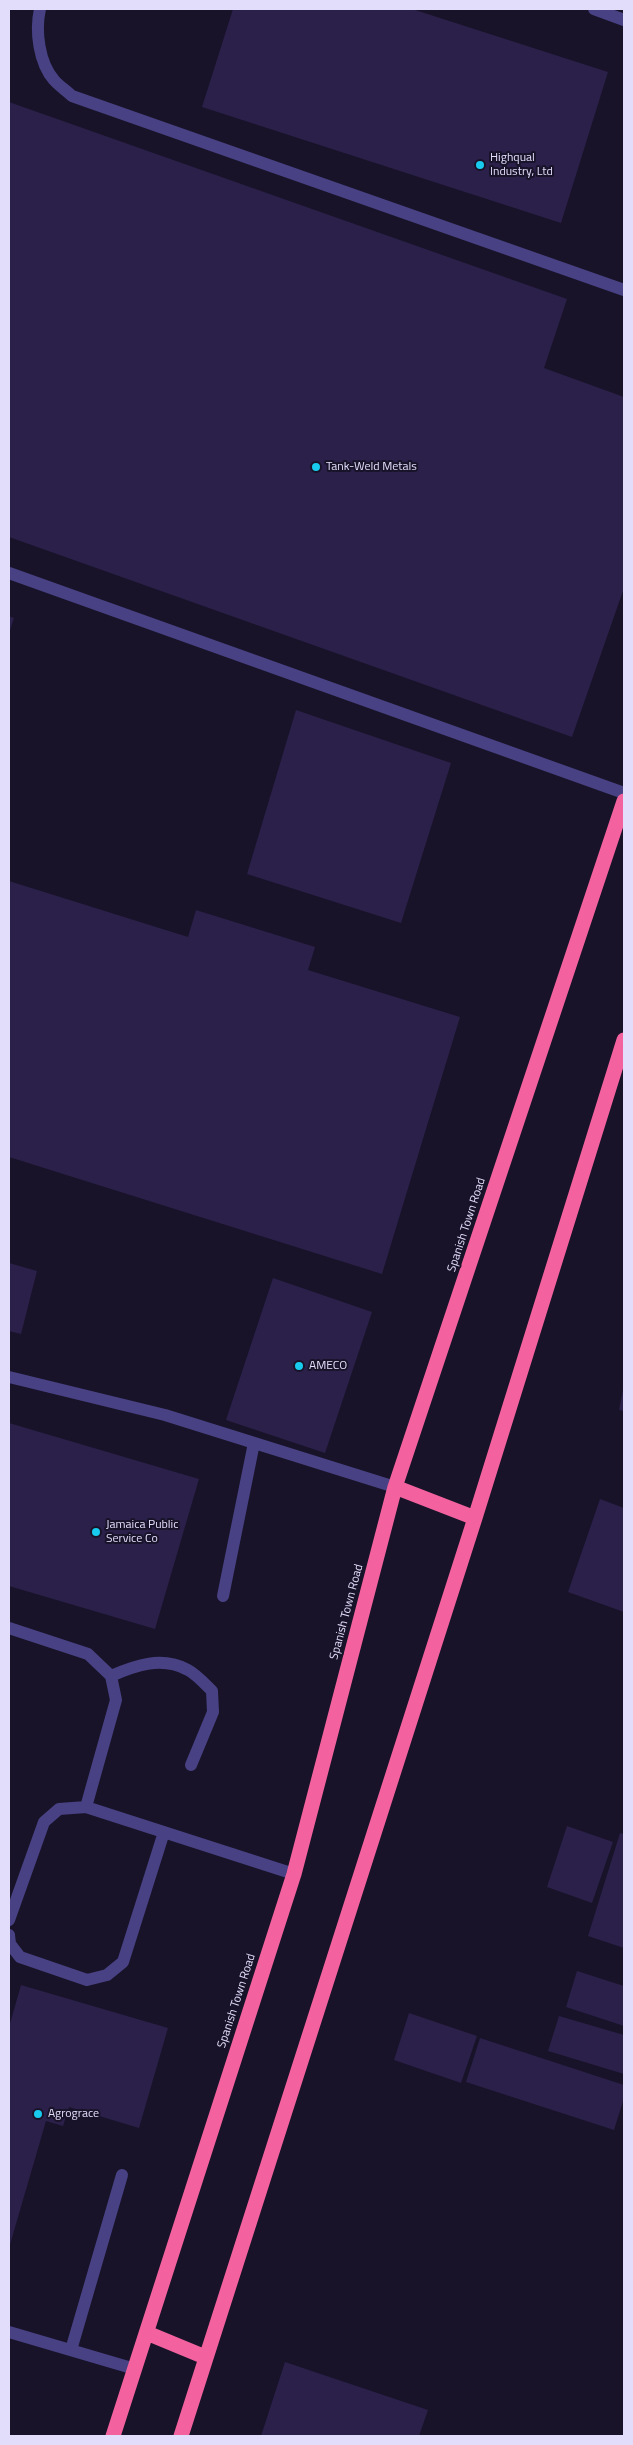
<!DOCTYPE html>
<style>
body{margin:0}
#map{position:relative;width:633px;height:2445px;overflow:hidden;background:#181329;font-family:"Titillium Web",sans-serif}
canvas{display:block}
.frame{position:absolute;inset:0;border:10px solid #e3ddfc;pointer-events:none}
</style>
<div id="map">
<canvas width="633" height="2445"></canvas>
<div class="frame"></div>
</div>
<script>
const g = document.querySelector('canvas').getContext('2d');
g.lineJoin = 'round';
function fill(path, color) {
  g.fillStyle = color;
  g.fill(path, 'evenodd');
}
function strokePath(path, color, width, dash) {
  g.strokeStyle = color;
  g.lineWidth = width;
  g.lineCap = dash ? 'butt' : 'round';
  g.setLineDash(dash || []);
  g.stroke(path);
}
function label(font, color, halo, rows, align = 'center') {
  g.font = font + ' "Titillium Web",sans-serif';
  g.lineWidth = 4;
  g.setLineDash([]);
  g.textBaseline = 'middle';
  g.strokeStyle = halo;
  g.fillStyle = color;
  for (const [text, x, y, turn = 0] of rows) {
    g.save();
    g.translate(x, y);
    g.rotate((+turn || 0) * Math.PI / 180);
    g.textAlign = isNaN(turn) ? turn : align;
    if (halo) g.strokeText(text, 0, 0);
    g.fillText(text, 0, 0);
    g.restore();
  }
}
fill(new Path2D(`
 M233,9H412L608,72L561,223L202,107Z
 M9,102L567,299L544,368L624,397V588L572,737L9,537Z
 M9,616L14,618L9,633Z
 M296,710L451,763L401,923L247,874Z
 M9,881L188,937L196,910L315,947L308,970L460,1017L382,1274L9,1157Z
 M9,1263L37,1271L21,1334L9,1331Z
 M273,1278L372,1312L325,1453L226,1420Z
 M623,1390H624V1411L619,1410Z
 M9,1423L199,1479L155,1629L9,1586Z
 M600,1499L624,1508V1612L568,1592Z
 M567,1826L613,1842L592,1903L547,1887Z
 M620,1833L624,1834V1948L588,1936Z
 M577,1971L624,1986V2026L566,2007Z
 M21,1985L168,2028L139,2128L69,2107L63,2126L46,2121L9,2248V2027Z
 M409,2013L477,2036L461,2083L394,2060Z
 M559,2016L624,2035V2074L548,2051Z
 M480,2038L624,2085V2098L614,2130L466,2082Z
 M285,2362L428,2410L419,2436H261Z`), '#2b2049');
strokePath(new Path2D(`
 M40,9C35,31 39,63 54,80C59,86 67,91 72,96L624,290
 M594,9L624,20
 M9,573L624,793
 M9,1377L165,1415L395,1487
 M223,1596L254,1443
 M9,1628L88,1654L111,1676L116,1700L86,1807
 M111,1676C136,1665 162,1656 188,1670C196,1674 205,1684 212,1691L213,1712L191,1765
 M9,1920L44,1822L59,1809L86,1807L294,1874
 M9,1935L10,1944L20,1957L87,1980L107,1975L123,1962L164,1832
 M9,2332L135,2369
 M71,2350L122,2175`), '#484284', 12);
strokePath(new Path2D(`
 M395,1487L475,1518
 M147,2333L205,2357
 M113,2436L294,1874L395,1487L624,801
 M181,2436L475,1518L624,1040`), '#f3629f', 15);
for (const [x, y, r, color] of [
 [480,165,5,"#18cbee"],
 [316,467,5,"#18cbee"],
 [299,1366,5,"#18cbee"],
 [96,1532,5,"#18cbee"],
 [38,2114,5,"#18cbee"]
]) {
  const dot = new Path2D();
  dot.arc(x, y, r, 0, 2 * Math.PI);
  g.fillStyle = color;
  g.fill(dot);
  strokePath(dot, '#181329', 2);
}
label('12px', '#e3ddfc', '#181329', [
 ["Highqual",490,158],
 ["Industry, Ltd",490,172],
 ["Tank-Weld Metals",326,467],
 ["AMECO",309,1366],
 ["Jamaica Public",106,1525],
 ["Service Co",106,1539],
 ["Agrograce",48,2114]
], 'left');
label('12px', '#e3ddfc', '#181329', [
 ["Spanish Town Road",467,1225,-72],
 ["Spanish Town Road",347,1612,-75],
 ["Spanish Town Road",237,2001,-72]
]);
</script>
